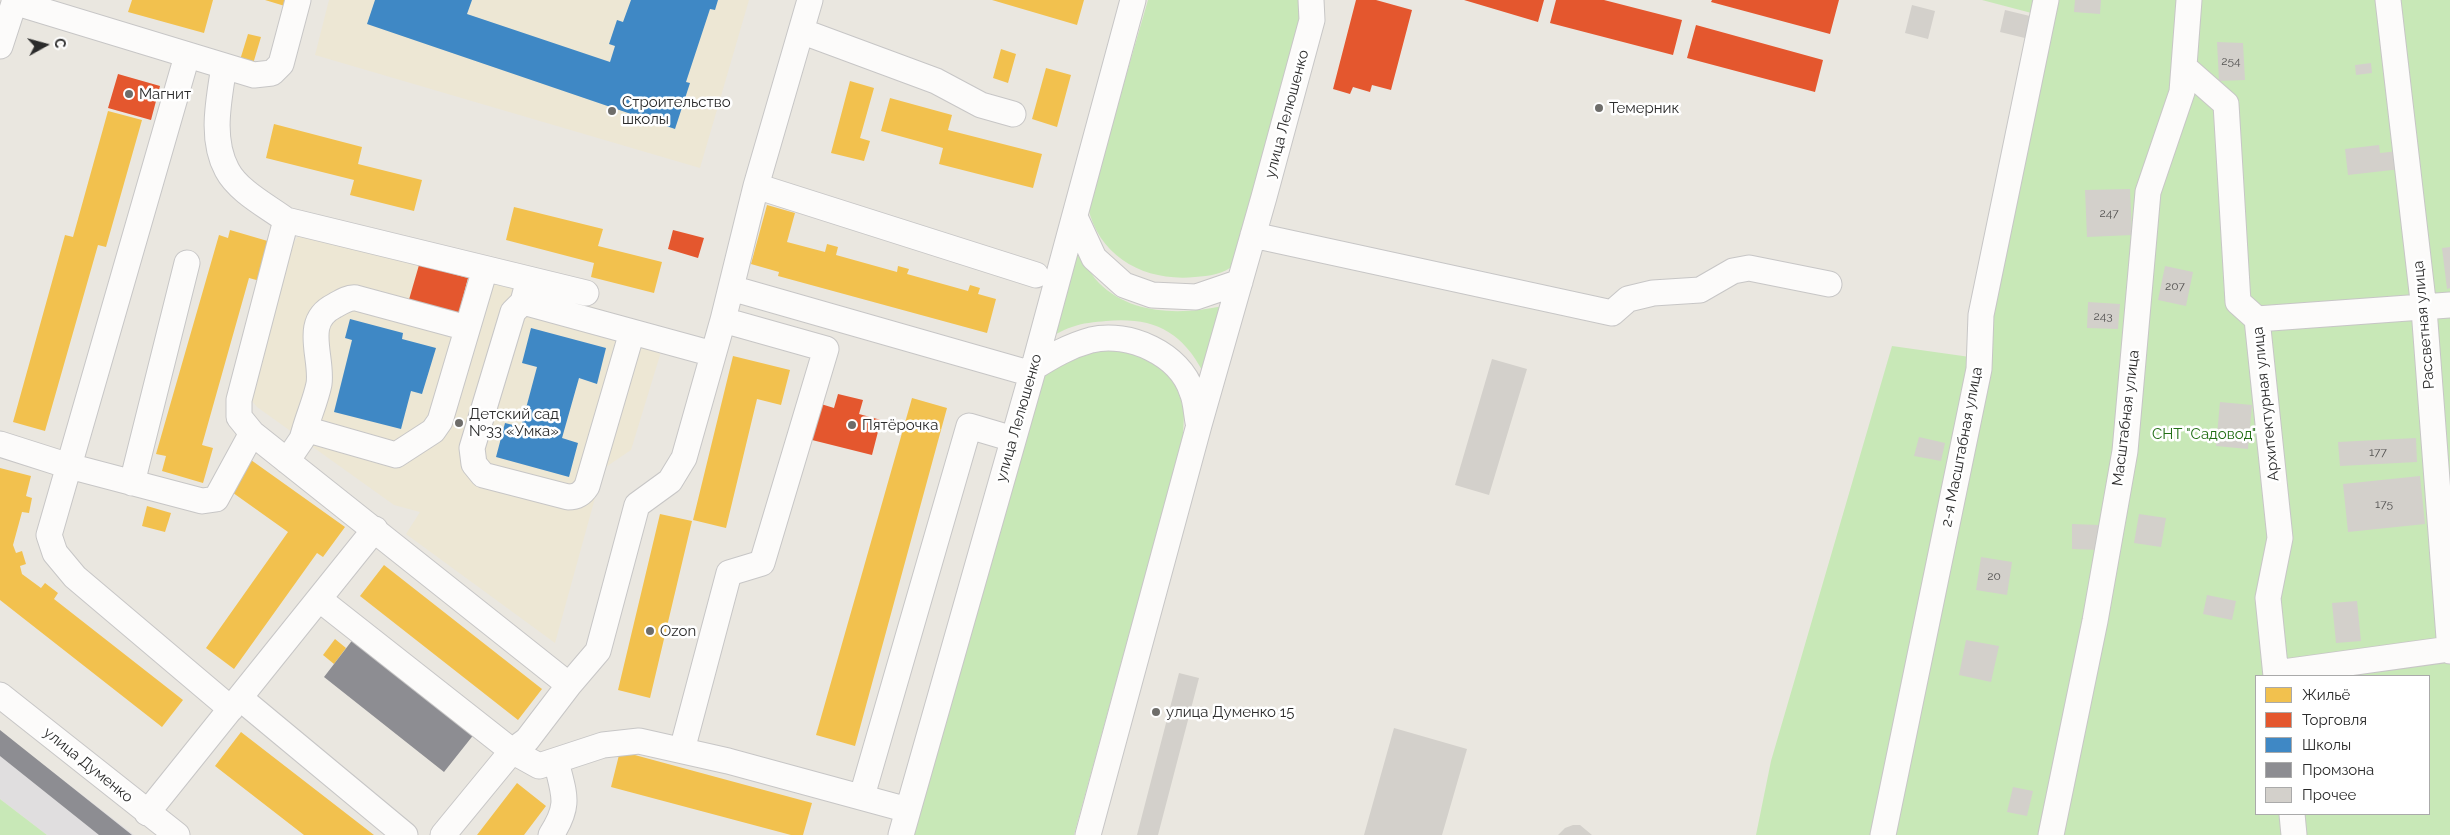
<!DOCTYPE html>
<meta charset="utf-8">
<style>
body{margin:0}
#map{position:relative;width:2450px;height:835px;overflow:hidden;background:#eae7e0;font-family:Raleway,sans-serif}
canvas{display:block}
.legend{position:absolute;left:2255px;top:675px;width:175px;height:140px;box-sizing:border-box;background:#fff;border:1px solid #aaa;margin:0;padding:6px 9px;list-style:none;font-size:15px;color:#2b2b2b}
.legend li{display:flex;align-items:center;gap:10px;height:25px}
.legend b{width:25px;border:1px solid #aaa}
.north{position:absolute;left:20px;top:20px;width:50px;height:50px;-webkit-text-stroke:4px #fff;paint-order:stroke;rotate:83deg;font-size:14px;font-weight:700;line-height:20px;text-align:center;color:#2b2b2b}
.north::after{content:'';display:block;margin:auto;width:18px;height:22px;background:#2b2b2b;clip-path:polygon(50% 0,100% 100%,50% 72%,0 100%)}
</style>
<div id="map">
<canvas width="2450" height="835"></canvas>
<ul class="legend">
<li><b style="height:14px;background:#f2c14e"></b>Жильё</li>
<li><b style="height:14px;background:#e4572e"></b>Торговля</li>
<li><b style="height:14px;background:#3f88c5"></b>Школы</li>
<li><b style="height:14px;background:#8d8d92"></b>Промзона</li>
<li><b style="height:14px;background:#d3d0cb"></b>Прочее</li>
</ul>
<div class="north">С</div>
</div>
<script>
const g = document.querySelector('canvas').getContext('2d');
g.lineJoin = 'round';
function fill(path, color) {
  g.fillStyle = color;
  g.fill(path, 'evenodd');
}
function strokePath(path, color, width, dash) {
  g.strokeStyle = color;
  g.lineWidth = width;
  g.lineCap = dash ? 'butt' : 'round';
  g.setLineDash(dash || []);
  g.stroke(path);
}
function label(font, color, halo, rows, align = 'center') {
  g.font = font + ' Raleway,sans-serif';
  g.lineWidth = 5;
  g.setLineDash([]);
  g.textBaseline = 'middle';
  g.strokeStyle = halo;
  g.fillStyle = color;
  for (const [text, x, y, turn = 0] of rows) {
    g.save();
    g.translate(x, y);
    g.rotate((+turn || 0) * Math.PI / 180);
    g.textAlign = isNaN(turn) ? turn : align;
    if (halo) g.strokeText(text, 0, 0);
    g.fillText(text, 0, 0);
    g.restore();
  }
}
fill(new Path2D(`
 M0,731L134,835H47L0,799Z`), '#e0dedf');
fill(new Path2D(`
 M329,0H749L700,168L315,55Z
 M306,234L419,265L409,303L458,316L468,278L489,284L491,277L668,329L631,450L603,469L555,643L406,534L420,512L394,505L257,407L251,400L292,244L298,237Z`), '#ede7d4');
fill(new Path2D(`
 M1148,0H1301L1305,20L1234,265C1224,274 1209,276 1195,277C1146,282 1099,258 1088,207Z
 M1982,0H2450V835H1756L1771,761L1892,346L1970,357L2039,15ZM2256,676H2429V814H2256Z
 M1075,238C1082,253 1087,271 1099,283C1131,315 1181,315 1223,306L1203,372C1181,330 1152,317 1106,321C1095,322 1082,323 1072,327C1062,330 1053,336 1044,340Z
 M1094,345L1135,350L1171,376L1180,396L1184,413L1183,437L1074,835H912L1036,387L1052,366Z
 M0,799L47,835H0Z`), '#c8e8b7');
fill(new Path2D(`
 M132,0H213L204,33L128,12Z
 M265,0H290L288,7Z
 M992,0H1084L1077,25Z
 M248,34L261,37L253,64L240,60Z
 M1001,49L1016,54L1008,83L993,78Z
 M1046,68L1071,75L1057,127L1032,119Z
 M850,81L874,88L860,138L870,141L864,161L831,153Z
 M890,98L952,115L948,130L1042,154L1033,188L939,164L943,148L881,131Z
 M108,111L142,120L106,247L98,245L45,431L13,422L65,235L73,237Z
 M274,124L362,147L358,164L422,180L414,211L350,195L354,180L266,158Z
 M767,205L795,213L787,242L825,252L827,244L838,247L836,255L897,272L898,266L909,269L907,274L968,291L970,285L980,288L978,294L996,299L987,333L778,276L779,272L751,264Z
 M514,207L603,229L598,246L662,262L654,293L591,277L594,263L506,240Z
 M230,230L271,242L260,281L249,278L202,445L213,448L203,483L162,471L166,456L156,454L219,235L228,238Z
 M733,356L790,370L781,405L757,399L726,528L693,520Z
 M912,398L947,408L855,746L816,735Z
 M251,460L345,527L323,557L317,553L234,669L206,648L288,532L229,490Z
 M0,468L31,476L26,496L32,498L29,513L22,512L13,545L16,553L22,551L26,564L20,566L22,574L41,588L45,583L58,593L54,599L183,700L162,727L0,600Z
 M147,506L171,513L165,532L142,526Z
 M660,514L692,521L650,698L618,690Z
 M384,565L542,689L518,720L360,596Z
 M335,639L346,648L334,664L323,655Z
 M241,732L374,835H304L215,766Z
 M620,751L812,803L803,835H791L611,787Z
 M517,783L546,806L524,835H477Z`), '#f2c14e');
fill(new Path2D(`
 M1356,0H1376L1412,10L1391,90L1372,85L1370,92L1353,87L1350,94L1333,89Z
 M1464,0H1544L1538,22Z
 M1556,0H1604L1682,20L1673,55L1550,23Z
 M1712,0H1839L1830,34L1711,2Z
 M1696,25L1823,60L1815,92L1687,58Z
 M118,74L160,86L151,120L108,108Z
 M673,230L704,238L698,258L668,249Z
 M419,265L468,278L458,316L408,303Z
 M838,394L863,400L859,414L881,420L872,455L812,440L821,404L834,408Z`), '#e4572e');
fill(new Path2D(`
 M375,0H472L467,14L610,62L615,46L609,44L617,20L623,22L631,0H718L715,10L710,9L686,82L690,83L675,129L367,24Z
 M350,319L403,333L402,339L436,348L422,394L411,391L401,429L334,412L352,340L345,338Z
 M531,328L606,348L597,384L579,378L562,438L578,443L569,477L496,457L505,423L521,427L537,367L522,363Z`), '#3f88c5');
fill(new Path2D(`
 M354,638L475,733L444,772L324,677Z
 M0,730L132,835H99L0,756Z`), '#8d8d92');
fill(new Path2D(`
 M2075,0H2101L2100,14L2074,12Z
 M1912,5L1935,11L1928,39L1905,33Z
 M2005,10L2034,17L2029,39L2000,32Z
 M2217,42L2243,43L2245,80L2219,81Z
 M2371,63L2372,73L2356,75L2355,65Z
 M2379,145L2380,153L2399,151L2401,169L2348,175L2345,149Z
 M2130,189L2132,235L2087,237L2085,190Z
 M2450,247V288L2447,289L2442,248Z
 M2165,266L2193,272L2186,306L2158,300Z
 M2088,302L2120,304L2118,329L2087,328Z
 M1492,359L1527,369L1489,495L1455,485Z
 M2220,402L2252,405L2248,449L2216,446Z
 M1919,437L1945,443L1941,461L1914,456Z
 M2416,438L2417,462L2340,466L2338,442Z
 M2420,476L2425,524L2348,532L2343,484Z
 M2139,514L2166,518L2161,547L2134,543Z
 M2072,524L2099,525V550L2072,549Z
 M1981,557L2012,562L2007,595L1976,590Z
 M2207,595L2236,601L2232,620L2203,614Z
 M2357,601L2361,641L2336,643L2332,603Z
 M1966,640L1999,646L1991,682L1959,675Z
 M1179,673L1199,678L1158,835H1137Z
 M1394,728L1467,749L1442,835H1364Z
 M2013,787L2033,791L2027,816L2007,812Z
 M1573,825H1580L1592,835H1558L1565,828Z`), '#d3d0cb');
const minor = new Path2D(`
 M2388,0L2424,309L2450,651
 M14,2L254,75L272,73L281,64L298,0
 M801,31L936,81L981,105L1013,114
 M0,46L15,0
 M187,56L49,535L55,553L75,577L231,709
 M224,66C219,100 210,138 227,170C238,191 267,206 286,220L239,400V417L252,433L569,685L598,651L637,505L670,481L684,458L723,320L756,186L810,0
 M2185,68L2226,104L2238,302L2257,319L2280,538L2268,598L2276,676
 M756,186L1036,275
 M1075,217L1094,258L1124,285L1152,295L1196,297L1240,282
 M286,220L586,293
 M1253,235L1612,313L1628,299L1653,293L1700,290L1733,271L1749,268L1829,284
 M527,287L523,302L713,354
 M731,288L1032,374
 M523,302L513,312L472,448L474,464L483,475L568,497C577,497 582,494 587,486L632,332
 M2257,319L2450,305
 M1033,368C1052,356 1069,346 1091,340C1129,331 1180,354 1192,392C1196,401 1196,412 1198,422
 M305,429C309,415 316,399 319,384C323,357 302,322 334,306C341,302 348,297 356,298L467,328
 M0,444L69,466L202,501L216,499L252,433
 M287,461L302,439L305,429L396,455L433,431L440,421L485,269
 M132,483L187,263
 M319,599L512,751L443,835
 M2276,673L2450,649
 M569,685L527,740L512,751L539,766L603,745L639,741L728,761L908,810
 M0,695L177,835
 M240,698L405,835
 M682,750L729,573L762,563L826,349L723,320
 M862,796L969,426L1013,439
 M147,813L375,529
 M2292,814L2294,835
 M551,835C571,804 564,795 556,761
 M901,835L1032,374L1133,0
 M1088,835L1199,425L1264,197L1312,20L1311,0
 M1883,835L1979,369L1981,315L2046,0
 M2051,835L2095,621L2125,451L2148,192L2182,92L2189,0`);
strokePath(minor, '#c7c6c6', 27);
strokePath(minor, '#fcfbfa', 25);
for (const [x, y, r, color] of [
 [129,94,5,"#6e6d6a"],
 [1599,108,5,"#6e6d6a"],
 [612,111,5,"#6e6d6a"],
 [459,423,5,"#6e6d6a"],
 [852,425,5,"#6e6d6a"],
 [650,631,5,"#6e6d6a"],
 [1156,712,5,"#6e6d6a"]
]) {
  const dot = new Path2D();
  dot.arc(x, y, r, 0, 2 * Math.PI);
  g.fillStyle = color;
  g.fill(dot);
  strokePath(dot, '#fff', 2);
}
label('12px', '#565554', null, [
 ["254",2231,61],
 ["247",2109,213],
 ["207",2175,286],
 ["243",2103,316],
 ["177",2378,452],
 ["175",2384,504],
 ["20",1994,576]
]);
label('15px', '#2b2b2b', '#fff', [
 ["Магнит",139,94],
 ["Строительство",622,102],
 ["школы",622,119],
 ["Темерник",1609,108],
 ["Детский сад",469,414],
 ["№33 «Умка»",469,431],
 ["Пятёрочка",862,425],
 ["Ozon",660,631],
 ["улица Думенко 15",1166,712]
], 'left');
label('15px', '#2b2b2b', '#fff', [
 ["улица Лелюшенко",1287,114,-75],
 ["Рассветная улица",2424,325,-95],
 ["Архитектурная улица",2266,404,-96],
 ["улица Лелюшенко",1019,418,-74],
 ["Масштабная улица",2126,418,-83],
 ["2-я Масштабная улица",1962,447,-79],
 ["улица Думенко",88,765,39]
]);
label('15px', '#226e15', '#fff', [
 ["СНТ \"Садовод\"",2204,434]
]);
</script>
